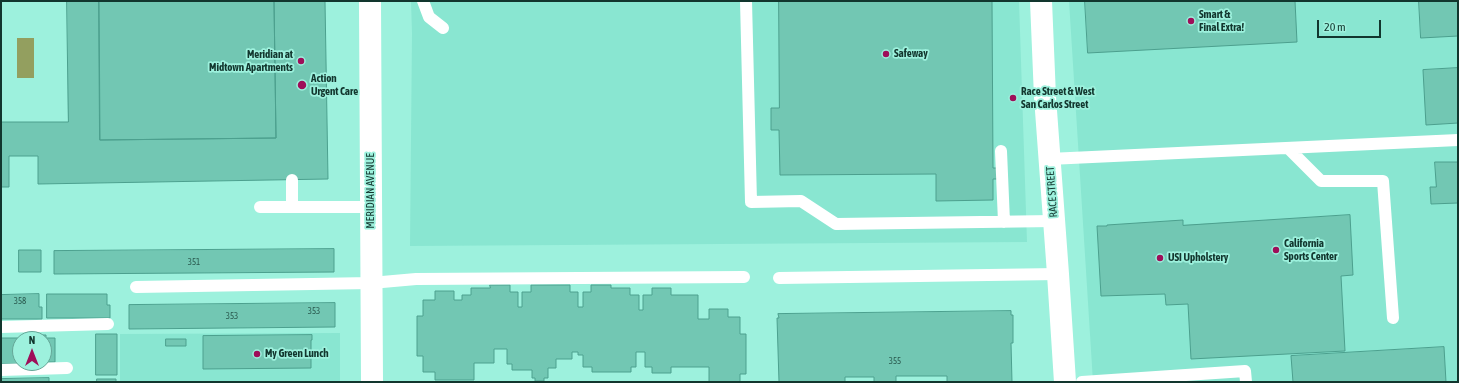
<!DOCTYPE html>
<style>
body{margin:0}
#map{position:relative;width:1459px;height:383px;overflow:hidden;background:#9df1dd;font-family:"Asap Condensed",sans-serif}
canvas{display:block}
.frame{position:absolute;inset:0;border:2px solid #12362e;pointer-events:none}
.north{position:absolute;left:12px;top:331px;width:40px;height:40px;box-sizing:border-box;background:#9df1dd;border:1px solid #65a697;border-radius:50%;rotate:0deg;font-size:11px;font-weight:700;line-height:16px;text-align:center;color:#12362e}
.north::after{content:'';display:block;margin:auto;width:14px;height:18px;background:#9e0e59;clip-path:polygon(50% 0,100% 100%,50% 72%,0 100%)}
.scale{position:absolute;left:1317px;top:20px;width:64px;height:18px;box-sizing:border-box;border:2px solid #12362e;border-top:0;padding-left:5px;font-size:12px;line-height:14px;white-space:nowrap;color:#12362e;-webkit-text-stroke:3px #9df1dd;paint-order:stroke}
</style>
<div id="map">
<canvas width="1459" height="383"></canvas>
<div class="frame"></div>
<div class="north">N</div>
<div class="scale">20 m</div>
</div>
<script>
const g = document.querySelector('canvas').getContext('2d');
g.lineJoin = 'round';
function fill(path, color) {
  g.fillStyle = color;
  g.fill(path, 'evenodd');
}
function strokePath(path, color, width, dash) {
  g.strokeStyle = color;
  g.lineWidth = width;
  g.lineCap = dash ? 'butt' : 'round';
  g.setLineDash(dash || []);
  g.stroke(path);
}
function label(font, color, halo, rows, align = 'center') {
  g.font = font + ' "Asap Condensed",sans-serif';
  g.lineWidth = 3.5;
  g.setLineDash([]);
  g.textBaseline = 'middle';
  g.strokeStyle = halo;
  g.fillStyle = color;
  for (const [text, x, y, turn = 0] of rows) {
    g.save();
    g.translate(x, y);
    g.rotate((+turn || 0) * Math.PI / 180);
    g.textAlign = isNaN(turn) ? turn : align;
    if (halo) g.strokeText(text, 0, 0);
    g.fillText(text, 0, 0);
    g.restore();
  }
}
fill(new Path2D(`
 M411,1H1019L1027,242L410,246L412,33Z
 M1069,1H1458V382H1093Z
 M340,333V382H120V334Z`), '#89e6d1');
fill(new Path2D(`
 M17,38H34V78H17Z`), '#939f5f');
const building = new Path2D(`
 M67,1H99L100,140L276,138L274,1H325L328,179L38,184V156H9V187H1V122H68Z
 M99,1H274L276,138L100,140Z
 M779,1H992L993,168H1002V179H993V200L936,201V174L780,175L779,130H771V108H779Z
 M1085,1H1295L1297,42L1088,53Z
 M1419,1H1458V36L1421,38Z
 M1458,68V123L1426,125L1423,70Z
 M1435,162H1458V203L1431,204L1430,187H1436Z
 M1350,215L1353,275L1341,276L1345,351L1191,359L1188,304L1166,305L1165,294L1101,296L1097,226H1107V225L1183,220V225Z
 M334,249V272L54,274V251Z
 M19,250H41V272H19Z
 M490,285H510V292H518V307H522V292H531V285H570V292H578V307H583V292H591V285H611V288H630V295H639V310H643V295H652V288H671V295H698V319H709V309H728V317H740V334H746V374H740V382H709V367H671V373H652V367H645V352H636V367H631V372H592V367H583V355H578V352H572V359H556V368H548V378H544V381H535V378H532V370H512V364H507V349H494V363H474V380H435V372H423V356H417V316H423V300H435V291H454V300H462V295H471V288H490Z
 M39,294V307H42V319H1V295Z
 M47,294H107V305H110V318H47Z
 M335,303V327L129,329V305Z
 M1011,311V315H1013V343H1011L1012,382H947V376H896V382H874V377H845V382H779L777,318H779L778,314Z
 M96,334H117V375H96Z
 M41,335H46V338H55V362H44V339H29L28,338H41Z
 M312,335V340H311V368L203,369V336Z
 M1,338H24V339H20V363L24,364H1Z
 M166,339H186V346H166Z
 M1444,347L1446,382H1293L1291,356Z
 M49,378V382H1V379Z
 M97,379H116V382H97Z`);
fill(building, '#72c7b3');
strokePath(building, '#4ca08e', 1);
strokePath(new Path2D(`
 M423,1L429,17L443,28
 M746,1L751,202L801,201L836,224L1054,221
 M1288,148L1321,181H1383L1393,318
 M1001,151L1004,222
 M1049,159L1458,140
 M260,207H371
 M292,207V180
 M779,278L1058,274
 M136,287L371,283L416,279L744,277
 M1,327L108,324
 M1,370L67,368
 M1082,382L1245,371L1246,382`), '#fff', 12);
strokePath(new Path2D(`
 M370,1L372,382
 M1041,1L1045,97L1058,274L1065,382`), '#fff', 22);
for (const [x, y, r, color] of [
 [1191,21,4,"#9e0e59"],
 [886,54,4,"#9e0e59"],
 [301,61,4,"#9e0e59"],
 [302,85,5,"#9e0e59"],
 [1013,98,4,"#9e0e59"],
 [1276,250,4,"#9e0e59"],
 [1160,258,4,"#9e0e59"],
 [257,354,4,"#9e0e59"]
]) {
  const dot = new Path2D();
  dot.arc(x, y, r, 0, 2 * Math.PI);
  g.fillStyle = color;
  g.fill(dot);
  strokePath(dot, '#9df1dd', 1.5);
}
label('9px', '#2a5a4f', null, [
 ["351",194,262],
 ["358",20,301],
 ["353",314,311],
 ["353",232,316],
 ["355",895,361]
]);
label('bold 11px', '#12362e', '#9df1dd', [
 ["Smart &",1199,15],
 ["Final Extra!",1199,28],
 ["Safeway",894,54],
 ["Meridian at",293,55,"right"],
 ["Midtown Apartments",293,68,"right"],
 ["Action",311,79],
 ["Urgent Care",311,92],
 ["Race Street & West",1021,92],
 ["San Carlos Street",1021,105],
 ["California",1284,244],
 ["Sports Center",1284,257],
 ["USI Upholstery",1168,258],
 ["My Green Lunch",265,354]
], 'left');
label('11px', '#12362e', '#9df1dd', [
 ["MERIDIAN AVENUE",371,191,-90],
 ["RACE STREET",1052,192,-94]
]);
</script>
